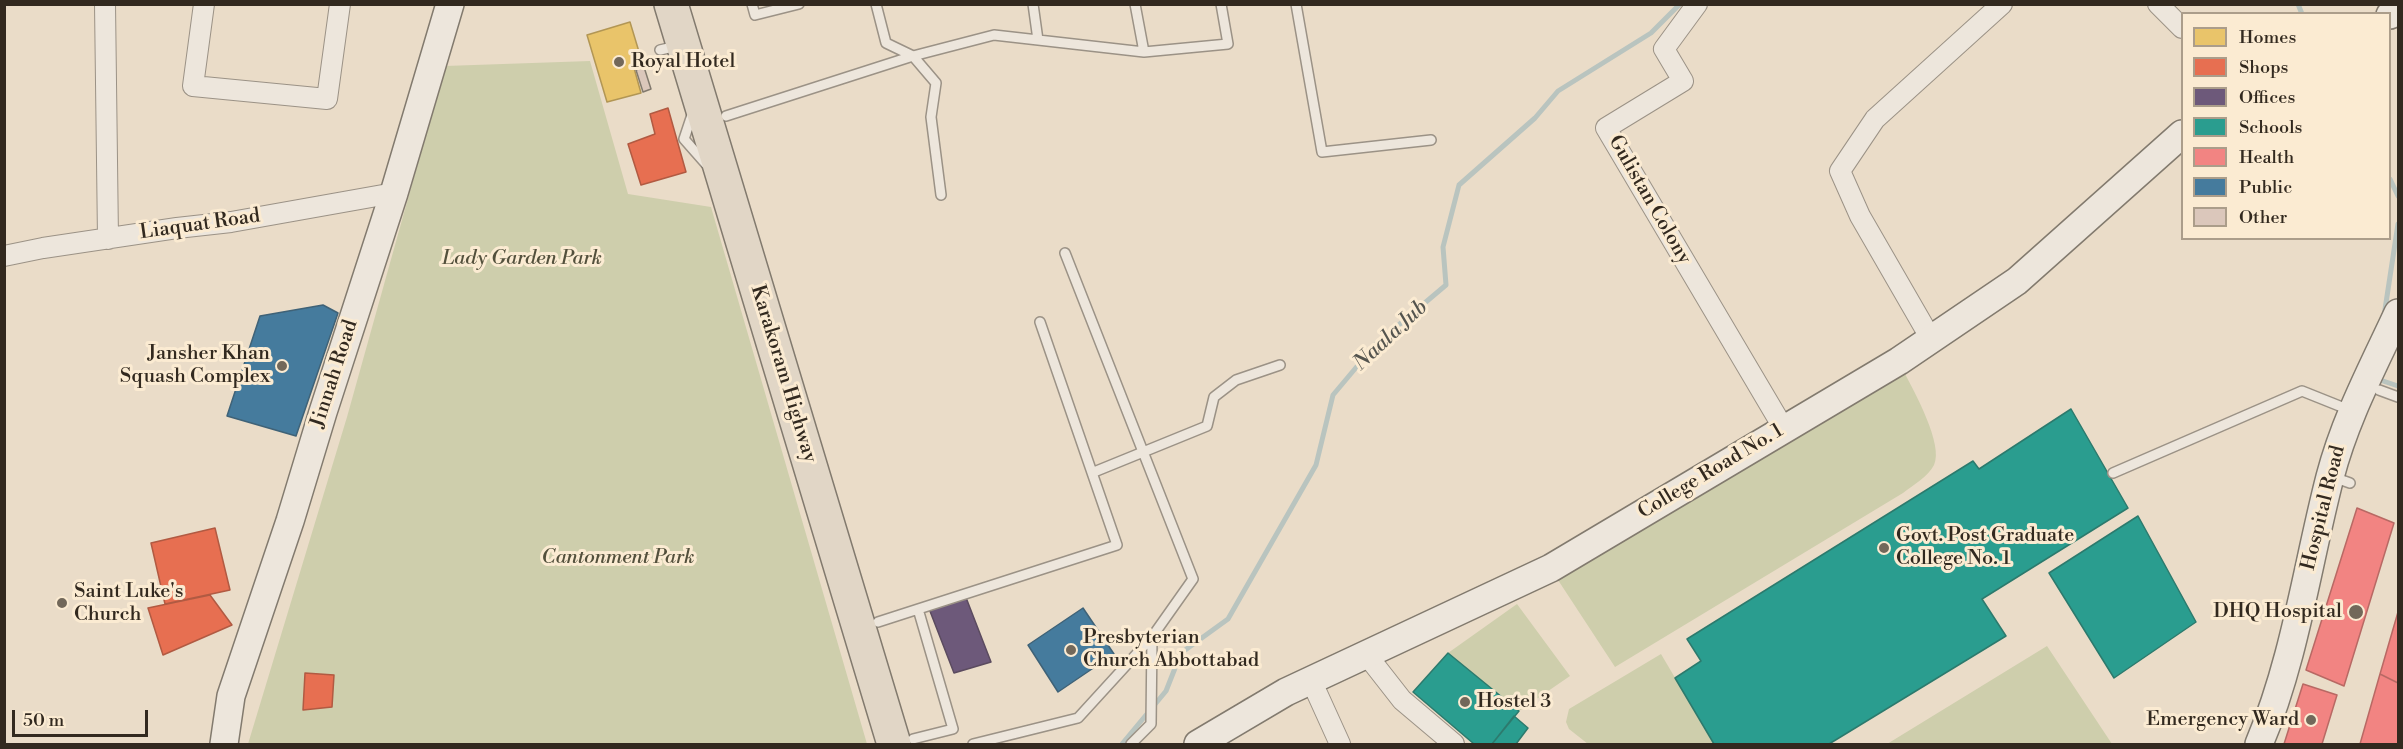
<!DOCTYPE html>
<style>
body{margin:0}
#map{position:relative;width:2403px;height:749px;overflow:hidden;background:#eadcc8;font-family:"Libre Bodoni",serif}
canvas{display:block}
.frame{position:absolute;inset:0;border:6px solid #32291f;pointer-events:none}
.legend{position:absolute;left:2181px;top:12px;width:210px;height:228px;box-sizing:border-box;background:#fbebd2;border:2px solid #ab9d8a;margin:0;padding:8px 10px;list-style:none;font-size:18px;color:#32291f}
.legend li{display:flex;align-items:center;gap:12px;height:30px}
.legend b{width:30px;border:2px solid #ab9d8a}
.scale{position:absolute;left:12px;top:710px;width:136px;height:27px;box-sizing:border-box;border:3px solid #32291f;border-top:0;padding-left:8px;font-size:18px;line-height:21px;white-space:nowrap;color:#32291f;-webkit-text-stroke:4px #fbebd2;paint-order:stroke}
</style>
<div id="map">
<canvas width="2403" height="749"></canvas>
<div class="frame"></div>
<ul class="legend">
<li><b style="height:16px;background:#e9c46a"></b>Homes</li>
<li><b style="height:16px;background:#e76f51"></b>Shops</li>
<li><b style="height:16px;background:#6d597a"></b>Offices</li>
<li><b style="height:16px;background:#2a9d8f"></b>Schools</li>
<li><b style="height:16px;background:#f28482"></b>Health</li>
<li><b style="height:16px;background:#457b9d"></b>Public</li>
<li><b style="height:16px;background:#dbc7bb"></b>Other</li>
</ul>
<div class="scale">50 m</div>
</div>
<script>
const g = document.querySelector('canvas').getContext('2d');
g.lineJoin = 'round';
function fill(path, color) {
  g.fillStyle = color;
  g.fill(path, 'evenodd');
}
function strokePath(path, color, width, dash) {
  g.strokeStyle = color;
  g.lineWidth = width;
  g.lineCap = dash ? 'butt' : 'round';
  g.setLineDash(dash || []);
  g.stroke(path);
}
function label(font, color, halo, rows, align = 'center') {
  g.font = font + ' "Libre Bodoni",serif';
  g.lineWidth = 6;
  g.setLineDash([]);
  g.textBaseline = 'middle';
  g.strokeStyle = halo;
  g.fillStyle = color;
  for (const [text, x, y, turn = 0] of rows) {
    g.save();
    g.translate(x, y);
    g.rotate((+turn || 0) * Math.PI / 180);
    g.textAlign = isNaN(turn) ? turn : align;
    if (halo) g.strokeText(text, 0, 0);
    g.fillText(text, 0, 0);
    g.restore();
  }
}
fill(new Path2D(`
 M590,61L628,194L711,207L867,744H248L347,417L445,66Z
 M1904,372C1914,391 1944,445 1934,465C1928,477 1913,485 1903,493L1615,667L1558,580Z
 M1517,604L1570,676L1519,711L1448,653Z
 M2047,646L2112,744H1887Z
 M1661,654L1714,744H1588L1569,729L1566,722L1569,709Z`), '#ceceac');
const homes = new Path2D(`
 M630,22L643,65L634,68L641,93L607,102L587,35Z`);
fill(homes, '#e9c46a');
strokePath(homes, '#b29654', 1.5);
const shops = new Path2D(`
 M668,108L686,172L641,185L628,144L655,134L650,114Z
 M215,528L230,590L165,604L151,543Z
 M210,595L232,625L163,655L148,608Z
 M305,673L334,675L332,707L303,710Z`);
fill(shops, '#e76f51');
strokePath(shops, '#b15a42', 1.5);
const offices = new Path2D(`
 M965,595L991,662L954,673L928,606Z`);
fill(offices, '#6d597a');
strokePath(offices, '#5b4b5f', 1.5);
const schools = new Path2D(`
 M2071,409L2128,508L1982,599L2006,636L1829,744H1714L1675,678L1701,661L1687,639L1973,461L1979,469Z
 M2138,516L2196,622L2114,678L2049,573Z
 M1448,653L1519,711L1492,744H1474L1413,692Z
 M1514,716L1528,728L1516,744H1492Z`);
fill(schools, '#2a9d8f');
strokePath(schools, '#2c7a6d', 1.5);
const health = new Path2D(`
 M2357,508L2394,523L2344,686L2306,670Z
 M2398,612V683L2380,674Z
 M2380,674L2398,683V744H2360Z
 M2303,684L2337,695L2322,744H2284Z`);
fill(health, '#f28482');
strokePath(health, '#b86964', 1.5);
const public = new Path2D(`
 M323,305L338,313L296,436L227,416L260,316Z
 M1083,608L1114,654L1058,692L1028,645Z`);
fill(public, '#457b9d');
strokePath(public, '#3f6277', 1.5);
strokePath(new Path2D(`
 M2298,4L2302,14
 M2390,179L2398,196
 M2384,316L2398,224
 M2374,378L2398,386
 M1122,744L1166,691L1181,653L1228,619L1316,465L1333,395L1375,345L1446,285L1443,247L1459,185L1535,118L1558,91L1651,33L1680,4`), '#b9c4bf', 5);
const building = new Path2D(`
 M644,67L651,89L643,92L636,70Z`);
fill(building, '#dbc7bb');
strokePath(building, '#827a6e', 1.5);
const lane = new Path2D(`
 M752,4L755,15L799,4
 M876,4L886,43L913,56L936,83L931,117L941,195
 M1033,4L1038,40
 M1135,4L1144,52
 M1296,4L1322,152L1431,140
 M660,50L677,46
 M693,112L684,139L706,164
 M726,116L913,56L994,35L1144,52L1228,44L1221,4
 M1065,253L1193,579L1152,637L1151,724L1131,744
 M2379,390L2398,397
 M1094,472L1207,426L1214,397L1236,380L1280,365
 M2113,473L2302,391L2352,411
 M2333,477L2350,483
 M878,622L1117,545L1040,322
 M913,739L953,729L918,609
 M973,744L1078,718L1152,637`);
const street = new Path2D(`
 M105,4L108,239
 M204,4L193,86L327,99L340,4
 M1697,4L1664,49L1683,81L1606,128L1784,429
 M2158,4L2182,28
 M4,256L43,248L177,228L231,222L394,193
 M1931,339L1860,216L1840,171L1875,119L2002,4
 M1366,654L1402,700L1454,744
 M1311,680L1340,744`);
const secondary = new Path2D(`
 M2390,15L2398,11
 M224,744L231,696L290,521L323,412L394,193L450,4
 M1198,744L1286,692L1551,568L1899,361L2017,281L2182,134
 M2259,744C2295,659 2307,566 2330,477C2345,419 2373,367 2398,313`);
const highway = new Path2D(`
 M671,4L894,744`);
strokePath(lane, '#9b9286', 12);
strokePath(street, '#9b9286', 22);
strokePath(secondary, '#827a6e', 30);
strokePath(highway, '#827a6e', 36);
strokePath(lane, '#ede6dc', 9);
strokePath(street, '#ede6dc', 20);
strokePath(secondary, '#ede6dc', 27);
strokePath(highway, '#e1d6c6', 33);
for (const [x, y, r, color] of [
 [619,62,6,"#72685a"],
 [282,366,6,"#72685a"],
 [1884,548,6,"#72685a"],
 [62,603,6,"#72685a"],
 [2356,612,8,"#72685a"],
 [1071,650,6,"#72685a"],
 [1465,702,6,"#72685a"],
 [2311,720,6,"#72685a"]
]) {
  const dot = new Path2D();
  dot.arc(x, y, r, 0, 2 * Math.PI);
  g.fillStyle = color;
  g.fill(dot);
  strokePath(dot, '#fbebd2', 2);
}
label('20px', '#32291f', '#fbebd2', [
 ["Royal Hotel",631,62],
 ["Jansher Khan",270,354,"right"],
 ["Squash Complex",270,377,"right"],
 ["Govt. Post Graduate",1896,536],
 ["College No. 1",1896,559],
 ["Saint Luke's",74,592],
 ["Church",74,615],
 ["DHQ Hospital",2342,612,"right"],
 ["Presbyterian",1083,638],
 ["Church Abbottabad",1083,661],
 ["Hostel 3",1477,702],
 ["Emergency Ward",2299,720,"right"]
], 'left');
label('20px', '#32291f', '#fbebd2', [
 ["Gulistan Colony",1649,200,60],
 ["Liaquat Road",200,225,-8],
 ["Jinnah Road",335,374,-72],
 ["Karakoram Highway",783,374,73],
 ["College Road No. 1",1711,472,-31],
 ["Hospital Road",2324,508,-76]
]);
label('italic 20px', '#53503c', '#fbebd2', [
 ["Lady Garden Park",522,259],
 ["Cantonment Park",618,558]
]);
label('italic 21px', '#54544e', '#fbebd2', [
 ["Naala Jub",1391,336,-43]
]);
</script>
